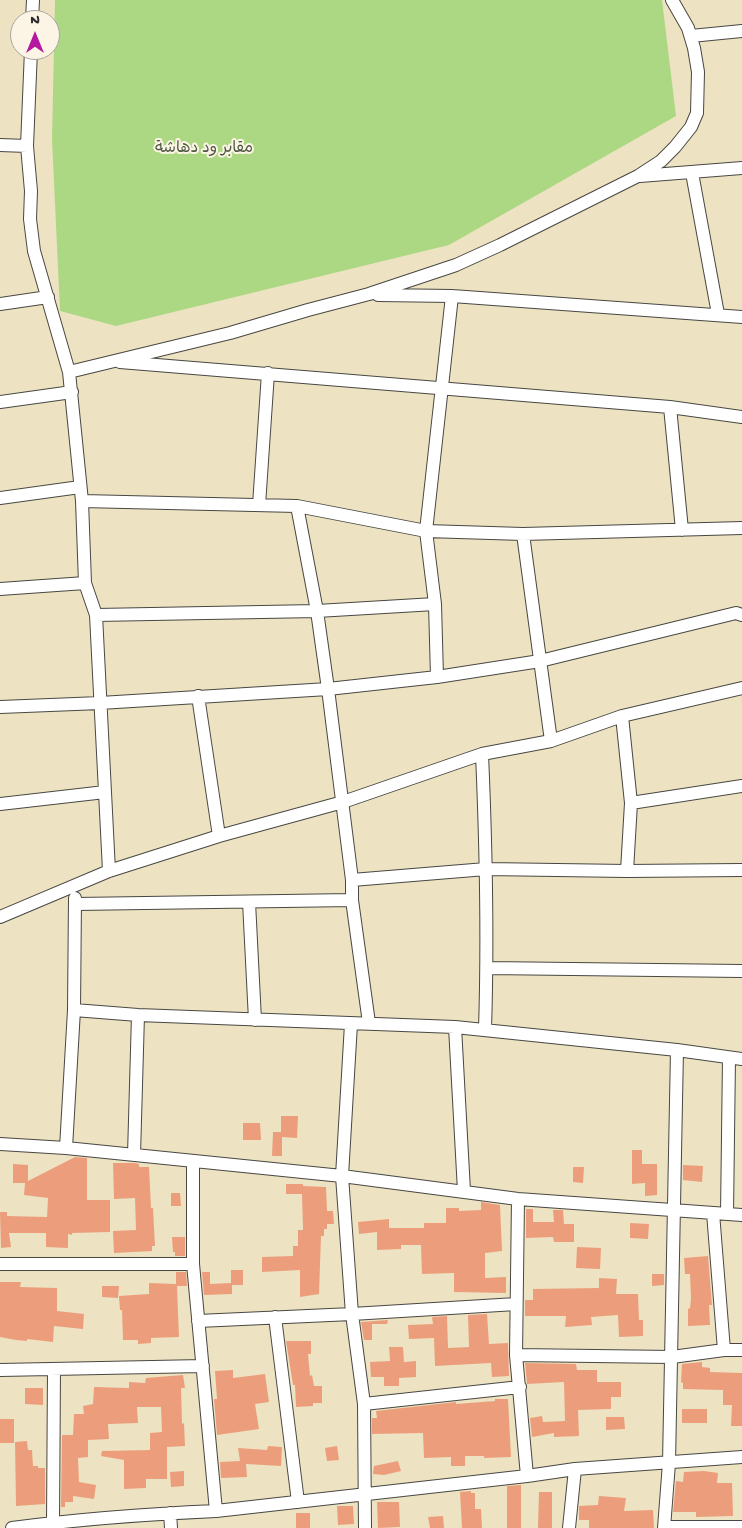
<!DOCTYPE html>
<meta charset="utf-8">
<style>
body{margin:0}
#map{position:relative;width:742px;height:1528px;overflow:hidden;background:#ede3c2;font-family:"Gochi Hand",sans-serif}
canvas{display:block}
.north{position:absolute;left:10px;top:10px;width:50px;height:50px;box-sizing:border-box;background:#fcf5e5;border:1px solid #a8a49b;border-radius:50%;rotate:0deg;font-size:14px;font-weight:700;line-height:20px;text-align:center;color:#2b2b2b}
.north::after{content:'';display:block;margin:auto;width:18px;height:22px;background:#b5179e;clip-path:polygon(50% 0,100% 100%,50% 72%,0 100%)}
</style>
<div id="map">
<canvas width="742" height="1528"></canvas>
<div class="north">N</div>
</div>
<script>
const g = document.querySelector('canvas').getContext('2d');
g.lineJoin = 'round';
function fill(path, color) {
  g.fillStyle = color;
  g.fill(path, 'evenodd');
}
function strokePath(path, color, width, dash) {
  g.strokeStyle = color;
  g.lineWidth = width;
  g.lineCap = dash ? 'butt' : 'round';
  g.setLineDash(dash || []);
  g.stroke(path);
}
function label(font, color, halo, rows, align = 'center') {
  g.font = font + ' "Gochi Hand","Playpen Sans Arabic",sans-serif';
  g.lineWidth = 4;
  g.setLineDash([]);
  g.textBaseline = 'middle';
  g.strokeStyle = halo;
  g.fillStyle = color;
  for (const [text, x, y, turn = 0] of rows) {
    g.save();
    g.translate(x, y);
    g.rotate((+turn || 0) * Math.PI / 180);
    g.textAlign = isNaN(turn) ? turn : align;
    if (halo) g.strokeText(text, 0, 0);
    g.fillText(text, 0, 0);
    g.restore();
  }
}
fill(new Path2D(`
 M55,0H662L676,116L449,245L116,326L60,311L52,139Z`), '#add883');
fill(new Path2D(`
 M281,1116H298L297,1138L282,1137V1156H272L273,1132H281Z
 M243,1123H260L261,1140H243Z
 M632,1150H642V1164H657V1195L645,1196V1183L632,1184Z
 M75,1157L87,1158V1200H110V1232L72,1233V1235L68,1234V1248L46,1247V1233H9L11,1247L1,1248L0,1212H7V1216L47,1217L48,1198L24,1195L25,1183H13V1164L28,1165V1181Z
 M113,1163H135L139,1164V1167H149L151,1208H153L155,1246H152V1251L114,1253L113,1231L136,1230L135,1198L114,1199Z
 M683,1165L703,1166L702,1182L683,1180Z
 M573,1167H584L583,1183L573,1182Z
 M286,1184H303V1186L326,1187L327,1211H333L334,1224H327V1229H324V1236H321L319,1294L300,1297V1270L262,1272V1257L293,1256V1246H298V1230H303L302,1194H286Z
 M171,1193H180L181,1206H171Z
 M481,1202L500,1205L502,1251L485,1253V1278L506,1277V1293L454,1292V1273L422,1274L421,1245H401V1249L377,1250V1232L359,1234L358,1222L389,1219V1228H424V1223H446V1208H459V1211L481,1210Z
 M526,1209H533V1222H554L553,1210H563L564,1224H574V1242H554L553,1237L526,1238Z
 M630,1223L649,1224L648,1239L630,1238Z
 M172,1237H185V1256H175V1252H173Z
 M577,1247L601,1248L600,1269L576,1268Z
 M708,1256L712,1305H709L710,1325L688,1326V1309L690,1308L691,1299L690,1274H685L684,1258Z
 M231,1270H243V1285H232V1294L204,1295L202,1272H210V1284L231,1283Z
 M176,1272H186L187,1286H177L179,1337L151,1338V1343L138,1344V1340H123L122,1310H120L119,1296L149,1294V1283L176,1284Z
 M652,1274H664V1285L652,1286Z
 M599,1278L617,1279L616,1294H638L639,1320H643V1336L619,1337L618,1315L591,1317L592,1325L565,1327L566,1316H525V1300H533V1289L599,1288Z
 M0,1282H21L20,1287L57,1288V1311L84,1314L83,1329L54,1326L53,1342L27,1339V1341L16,1340L0,1337Z
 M102,1286H119L118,1298L102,1297Z
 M487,1314L489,1344L508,1343L509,1376L492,1377L491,1363L435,1366L434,1338L409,1339L408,1325L433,1324L432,1317L447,1316L448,1348L469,1347L468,1315Z
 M388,1320L387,1324H372V1340H364L361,1322Z
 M286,1341H311V1354H308L310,1376L312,1375L314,1386H322V1403H313V1406L296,1407L295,1385H293Z
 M389,1347H403L404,1362L416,1361V1377L399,1378V1386H384V1377H371L370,1362L390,1361Z
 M702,1362V1367L710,1368V1372L742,1373V1426H731L732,1405H723V1390L683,1389V1383L681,1382L682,1364Z
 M525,1363L576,1364L577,1370H597V1382H621V1397H611V1409L578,1410L579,1436L554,1437V1433L532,1437L530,1418L542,1416L543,1422L565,1421L564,1382L527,1384Z
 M233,1370V1378L265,1374L269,1402L255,1404L259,1429L217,1435L214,1399H217L215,1371Z
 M183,1375L185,1388H181L182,1424L184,1423L185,1446L167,1447V1479H146V1488L124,1489V1460L101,1456L102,1451L150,1450V1433L162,1432L161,1407H137L138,1423L108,1424L109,1439L88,1440V1457L78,1458L79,1482L96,1485L94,1499L73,1496V1502H65V1507H61L62,1435H73L74,1414H84L83,1406L93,1404L94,1387L129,1388V1382L145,1383L146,1378Z
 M25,1388H43V1405L25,1404Z
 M495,1399H508L511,1457L484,1458V1456H465V1466H451V1457L424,1458L423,1433L372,1434V1418H377L376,1411L456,1402V1404L495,1401Z
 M682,1409H707V1423H682Z
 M606,1417H624L625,1429L606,1430Z
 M0,1419H14V1443H0Z
 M27,1441L28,1450H32L33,1466H38V1468H45V1504L16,1506L15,1442Z
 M268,1446L282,1447L281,1466L246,1464L247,1477L221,1478L220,1462L240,1461L238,1448L267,1450Z
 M337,1446L339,1460L327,1461L325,1448Z
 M398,1461L401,1471L384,1475L373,1474L374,1466Z
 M184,1471V1486L171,1487L170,1472Z
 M704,1471L718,1473L717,1483H732L733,1516L696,1517V1512H673L676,1481L683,1482L684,1472Z
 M521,1485V1528H507V1486Z
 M471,1491V1493H475V1509H481L482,1528H462L460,1492Z
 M539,1492H552V1528H538Z
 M599,1496L626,1498L624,1511L653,1510L654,1528H589V1520H579V1506L598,1505Z
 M377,1502H399L400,1527L378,1528Z
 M337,1506H353L354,1524L338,1525Z
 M296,1513H310V1528H296Z
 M443,1516L444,1528H430L428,1517Z`), '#ec9e7c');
const street = new Path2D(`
 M32,20L33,0
 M691,36L742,31
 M31,50L27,146L31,191L30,219L34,251L69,372L82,501L85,583L96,615L109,871
 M0,145L27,146
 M692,173L718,314
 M640,176L742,168
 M378,295L452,296L742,317
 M0,304L48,297
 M120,362L670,407L742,417
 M69,372L230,333L308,310L369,294L456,265L500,245L638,176L661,161L675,147L691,127L697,113L698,72L694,48L688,28L672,0
 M0,402L72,392
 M670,407L682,530
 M0,498L80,487
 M82,501L297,506L426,531L523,534L742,528
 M259,505L268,373
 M297,506L317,611L328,689L352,880V900L369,1023
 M523,534L551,741
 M0,589L85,583
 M96,615L317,611L435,604
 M437,677L435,604L426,531L452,296
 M198,696L219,836
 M0,707L100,703L328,689L437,677L540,661L736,613L742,615
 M622,716L631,803L627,871
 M482,754C486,846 488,937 485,1029
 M631,803L742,786
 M0,804L105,792
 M352,880L486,869L627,871L742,870
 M249,902L255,1020
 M76,904L352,900
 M0,917L109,871L219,836L343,802L482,754L551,741L622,716L742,688
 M487,968L742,971
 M74,1010L138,1015L455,1027L677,1050L742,1059
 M351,1024L342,1176L352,1314L364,1404L365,1528
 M455,1027L464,1191
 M0,1144L66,1148L342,1176L518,1199L742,1215
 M66,1148L74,1010L75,898
 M134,1155L138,1015
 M193,1161V1264L216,1511
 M518,1199L516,1355L527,1476
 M713,1213L724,1350
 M727,1214L729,1058
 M0,1264H193
 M275,1317L298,1502
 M198,1321L352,1314L516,1304
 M516,1355L672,1357L724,1350H742
 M0,1370L203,1366
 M364,1404L520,1387
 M170,1513L171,1528
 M53,1523L54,1369
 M664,1527H742
 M12,1528C80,1519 148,1514 216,1511L527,1476L575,1469L742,1457
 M569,1528L575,1469
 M664,1528L669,1463L677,1050`);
strokePath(street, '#484742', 14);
strokePath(street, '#fff', 12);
label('16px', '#4c5641', '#fcf5e5', [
 ["مقابر ود دهاشة",204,150]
]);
</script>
